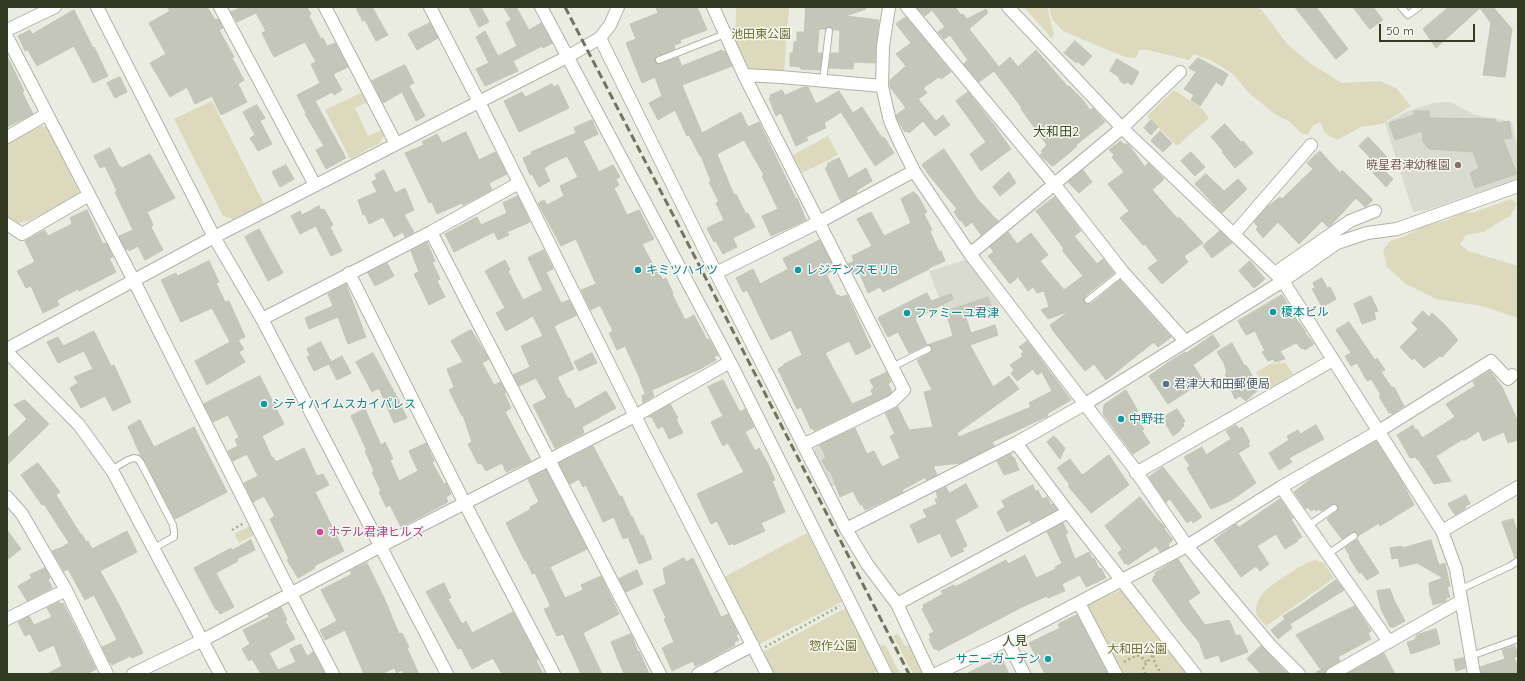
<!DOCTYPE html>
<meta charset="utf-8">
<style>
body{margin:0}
#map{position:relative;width:1525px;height:681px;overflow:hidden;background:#eaece2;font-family:Quicksand,sans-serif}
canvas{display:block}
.frame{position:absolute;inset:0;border:8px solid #333c23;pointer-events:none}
.scale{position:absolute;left:1379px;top:24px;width:96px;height:18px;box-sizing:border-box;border:2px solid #333c23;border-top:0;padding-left:5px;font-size:12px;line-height:14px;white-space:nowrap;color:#333c23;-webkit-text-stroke:3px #f8f8f3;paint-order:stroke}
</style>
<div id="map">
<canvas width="1525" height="681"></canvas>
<div class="frame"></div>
<div class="scale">50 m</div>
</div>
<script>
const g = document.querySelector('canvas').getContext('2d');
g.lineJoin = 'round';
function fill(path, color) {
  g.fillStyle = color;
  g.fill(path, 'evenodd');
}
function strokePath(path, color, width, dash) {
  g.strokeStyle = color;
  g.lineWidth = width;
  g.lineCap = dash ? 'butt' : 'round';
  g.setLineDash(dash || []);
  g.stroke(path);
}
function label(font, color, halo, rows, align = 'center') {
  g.font = font + ' Quicksand,"Noto Sans JP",sans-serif';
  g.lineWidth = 3;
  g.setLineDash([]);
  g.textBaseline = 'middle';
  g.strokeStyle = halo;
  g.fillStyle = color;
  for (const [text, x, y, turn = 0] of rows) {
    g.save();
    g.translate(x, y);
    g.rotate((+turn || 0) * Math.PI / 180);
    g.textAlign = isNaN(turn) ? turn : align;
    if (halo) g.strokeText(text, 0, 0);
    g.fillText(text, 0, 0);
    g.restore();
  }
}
fill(new Path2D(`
 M1450,102L1475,115L1512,122L1518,150V179L1427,210L1413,212L1385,123L1408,111L1433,103Z
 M968,259L1000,307L948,323L929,271Z
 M833,436L854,477L832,487L815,453V449L818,443Z`), '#d9dbd1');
fill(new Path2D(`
 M736,7H789L784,72L749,69L743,63L735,49Z
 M1024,7H1047L1054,34L1052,39Z
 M1049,7H1225L1228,8L1230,7H1250L1261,9L1287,44L1311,64L1342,83L1380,81L1396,88L1411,106L1382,124L1361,127L1337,140L1325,133L1320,122L1312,126L1308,135L1301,133L1290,122L1273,113L1248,92L1233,74L1212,61L1194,54L1189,60L1147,50H1139L1136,58L1125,57L1063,31L1052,19Z
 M1174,90L1200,107L1209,118L1177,146L1147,116Z
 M363,92L368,102L355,108L368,136L382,130L385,134L380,143L350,159L325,110Z
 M212,101L264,204L233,219L223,216L174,119Z
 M41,126L47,127L79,192L75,198L28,221L18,223L7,216V144Z
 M828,136L838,155L802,173L793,155Z
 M1511,199L1517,204L1510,216L1483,232L1466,235L1460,244L1468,251L1518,266V318L1482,306L1436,299L1406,284L1387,267L1383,250L1390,241L1405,236L1424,226L1448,220L1460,213L1474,212Z
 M1274,362L1275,364L1280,362L1282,364L1285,362L1293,374L1269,389L1263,387L1256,372Z
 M250,526L254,535L239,543L234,534Z
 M807,533L842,602L758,645L724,577Z
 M1315,560L1324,563L1334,578L1266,626C1262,621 1256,617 1256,611C1256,603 1260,596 1265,591C1274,583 1303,563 1315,560Z
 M1121,590L1187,674H1122L1086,605Z
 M846,608L878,671L872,674H774L763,652Z
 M898,634L905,646L910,645L925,674H913L893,636Z
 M880,645L886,646L900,674H894Z`), '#dcd9bd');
const building = new Path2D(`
 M167,7H207L215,20L218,19L223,28L219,30L234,57L232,58L244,80L238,84L247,102L221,115L212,96L195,104L187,87L170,97L150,63L166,54L149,23L170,11Z
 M243,7H307L311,14L309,16L321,39L323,38L327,46L335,43L348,67L333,74L342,90L334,95L332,92L315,101L346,158L326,169L316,150L324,146L305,114L306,113L297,95L320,83L311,64L316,62L305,42L274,57L262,33L266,31L256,13L237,22L231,12Z
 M356,7H372L388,35L376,41L365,20L363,21Z
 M469,7H481L489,22L479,27Z
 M504,7H516L529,30L541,23L552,43L543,48L542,46L513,61L518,71L485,86L476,69L489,63L476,37L485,31L498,56L517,46L506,23L511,20Z
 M656,7H697L707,30L680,40L681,43L674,45L675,49L656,57L655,60L657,64H661L678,57L682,66L722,50L723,52L725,51L732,66L682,85L702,133L741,112L748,127L759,122L796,199L797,198L806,220L771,236L762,216L778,209L762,176L764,175L744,140L717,154L734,195L736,194L746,214L748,213L755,227L733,238L737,247L723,254L716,241L714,242L707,228L724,220L716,203L719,202L709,182L711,181L701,156H700L689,135L687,136L675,110L658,120L649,103L662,96L655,77L642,83L626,43L636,39L630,24L658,13Z
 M806,7H865L866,9L845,16L879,20L876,45L875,63L854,62L853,69L829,68L831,53H839L840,30H833L829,27L825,29H819L817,53H822L820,70L801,69L800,67L790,66V53H793L794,42L797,41V32H804Z
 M918,7H955L961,15L963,14L967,19L986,9L988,13L969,29L999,67L1010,57L1018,67L1036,50L1068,87L1069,86L1082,99L1090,110L1093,108L1105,122L1076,145L1077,146L1067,155L1053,166L1051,165L1040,155L1043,152L1041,151L1047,145L1021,109L1022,108L994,71L998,68L979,82L964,64L968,60L950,35L944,39L938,32L945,27L932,10L925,16L917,8Z
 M1295,7H1316L1348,49L1336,59Z
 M1353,7H1373L1383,20L1370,29Z
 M1449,7H1493L1512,29L1505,77L1483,75L1491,23L1480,8L1436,48L1423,29Z
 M74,10L93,48L94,47L108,76L93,83L74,46L37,66L28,50L25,51L18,36L30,30L32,34Z
 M906,17L951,72L941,79L939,77L923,88L927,93L918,99L936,121L943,115L950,125L935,136L923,121L909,133L907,131L905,132L897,119L896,115L906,108L890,87V80L906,66L896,54L911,43L896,24Z
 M430,23L438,38L417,50L408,34Z
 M1075,41L1092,56L1083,66L1077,61L1076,63L1064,53Z
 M7,56L24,91L22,92L33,114L7,127Z
 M1198,58L1228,74L1222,86L1216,82L1200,106L1191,100L1194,95L1184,89L1196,72L1189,68Z
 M1117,59L1139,72L1132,85L1127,82L1125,84L1120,81L1119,77L1110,71Z
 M405,65L414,83L409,86L425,116L416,121L402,92L383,103L372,81Z
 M120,77L127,92L115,98L107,83Z
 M552,84L554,87L558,85L569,108L519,132L504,101L522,92L525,97Z
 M804,87H808L816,104L839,91L853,113L862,107L882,138L884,137L894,153L875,166L841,112L824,123L826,128L806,137L808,140L796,146L781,113L776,116L769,98L771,97L770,95L782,90L785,95Z
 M968,92L994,125L1011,149L981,171L970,154L986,142L956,101Z
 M257,105L265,118L260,121L272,144L258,151L250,138L255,135L243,112Z
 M1414,111H1429L1430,118L1495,119L1497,123L1509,121L1512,138L1503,139L1517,174L1475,188L1470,173L1479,168L1473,152L1429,149L1423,142L1422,131L1395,140L1389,123L1414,115Z
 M592,120L598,134L583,141L599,172L613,165L620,177L616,179L619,185L614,188L627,215L639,210L654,239L642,244L659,276L660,275L663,280L666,278L673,293L672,294L685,320L694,315L707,340L709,339L718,355L714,357L716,360L700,369L645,393L640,381H641L625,346L617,350L609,333L613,331L600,305L591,310L581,290L596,284L576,239L561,246L538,203L544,200L547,205L564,196L560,186L578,177L567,156L548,165V166L544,168L550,181L539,187L532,174L530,175L523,158L532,154L531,152L576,133L574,128Z
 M1151,120L1158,127L1151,135L1144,128Z
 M1225,124L1241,142L1243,141L1253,153L1235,168L1222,152L1223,151L1211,137Z
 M1160,131L1172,143L1163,152L1151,141Z
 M466,132L479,160L495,152L507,174L489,183L492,190L463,205L462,203L437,214L432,202L429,203L405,153L424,145L422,142L437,134L442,143Z
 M1368,137L1387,157L1378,166L1359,146Z
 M1121,141L1123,144H1128L1145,167L1148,163L1164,179L1152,190L1178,219L1179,217L1203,243L1184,256L1188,262L1162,284L1148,268L1158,261L1145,244L1143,245L1120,218L1129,211L1108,184L1124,172L1112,157L1114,155L1109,150Z
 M110,148L119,166H120L122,168L150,154L175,198L147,212L153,225L151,227L163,250L145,260L138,246L129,251L128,249L126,250L119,236L133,230L115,192L117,191L105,166L100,168L94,156Z
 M944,149L978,200L998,221L981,235L972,222L966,227L961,220L960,221L954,212L957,209L929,175L922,165Z
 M1320,151L1340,173L1342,170L1373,200L1365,207L1356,198L1330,226L1328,227L1322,221L1299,244L1278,222L1263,238L1256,229L1258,227L1254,222L1267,207L1280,197L1282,199L1313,169L1307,163Z
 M1191,152L1205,167L1195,176L1181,161Z
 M839,158L848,177L849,178L866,168L872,181L856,191L857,193L841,202L825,168L828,167L827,164Z
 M286,165L294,179L280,187L272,172Z
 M1380,166L1393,179L1386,187L1373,173Z
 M384,170L395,193L405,188L414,210L404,215L414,232L405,237L403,232L394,237L383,217L369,224L365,214L363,215L358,200L377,192L372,182L377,179L375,175Z
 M1083,170L1092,182L1079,193L1068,182Z
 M1009,172L1016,183L1000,196L993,187Z
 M1206,174L1224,191L1238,179L1247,189L1222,213L1195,184Z
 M914,192L918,196L927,212L924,214L932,230L930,231L939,252L941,251L945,261L929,268V269L883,292L880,287L868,293L859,272L854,274L848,264L854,261L852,256L872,246L857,219L871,212L884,236L911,223L901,199Z
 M518,196L530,222L507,232L509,235L498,240L494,232L454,252L445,234L477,217L481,225L507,213L503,203Z
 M1055,197L1081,231L1074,236L1097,264L1103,259L1114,273L1085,296L1084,300L1085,303L1088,304H1091L1120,280L1171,337L1158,347L1154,342L1106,380L1094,364L1085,371L1054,332L1050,325L1070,311L1048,319L1041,310L1049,307L1044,291L1037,293L1033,287L1028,291L1018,277L1010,284L988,256L994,252L990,247L1008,232L1017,244L1031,233L1048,255L1040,261L1064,290L1083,276L1062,250L1064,249L1036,211Z
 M319,206L321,210L324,209L333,225L330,227L342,251L331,256L316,226L300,234L291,216L300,211L302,215Z
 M87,210L103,244L106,243L113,257L109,258L116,272L79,291L78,289L57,300L59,305L43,313L31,286L26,288L17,271L35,262L25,241L45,230L48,236L72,224L70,218Z
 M259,229L283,273L268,281L245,237Z
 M1220,231L1232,243L1212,258L1203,246Z
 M820,240L835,270L826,274L837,296L839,295L841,297L847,295L871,347L856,355L849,341L825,353L852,404L873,395L871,390L874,388L870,380L887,372L891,382L888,384L892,392L889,395L814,431L813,428L811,429L801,407L797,409L778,369L784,365V364L802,355L791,330L771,340L747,290L743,292L736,278L753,269L760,284L788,269L783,259Z
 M427,242L435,261L432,262L440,279L437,281L445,297L429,305L414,274L419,272L411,251Z
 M544,250L553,269L546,272L561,303L569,300L577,315L554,326L574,369L557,377L568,399L570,398L575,409L606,391L616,408L582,427L584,433L555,448L533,405L547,398L536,378L519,386L513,375L530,367L521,346L543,336L533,316L506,331L496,313L505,308L485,271L505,260L510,270L508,271L523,300L543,290L528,258Z
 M209,261L219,282L216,283L225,302L229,301L245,337L238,340L244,349L239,352L245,362L207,385L195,361L230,342L212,308L181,322L161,280L176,273L177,276Z
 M1250,261L1265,279L1254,288L1239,271Z
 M387,263L394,276L375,286L368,273Z
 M1322,278L1327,288L1330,287L1336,299L1322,307L1312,289L1315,288L1313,283Z
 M346,284L366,337L348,344L338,317L309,329L305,318L333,306L328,294Z
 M927,293L931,301L951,294L953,299L915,319L927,345L953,336L946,311L988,297L991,307L965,315L971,333L995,325L998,335L970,345L993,387L1009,376L1019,389L957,433L959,437L1031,407L1029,403L1052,391L1042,372L1037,375L1033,369L1017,381L1011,373L1014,370L1010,365L1023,356L1021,354L1024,352L1019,347L1027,341L1071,400L1047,414L1048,416L992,442L994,446L961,463L933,466L937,475L926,480V477L902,490L903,492L865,510L862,504L860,505L853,491L840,497L830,470L828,471L822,460L826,457L820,445L855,428L867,454L874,451L882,467L900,458L890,436L895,434L885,413L898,407L909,430L933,427L924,392L932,390L917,360L930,353L932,350V347L926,345L909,353L898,332L888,337L878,318Z
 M1282,295L1296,319L1306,332L1305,333L1314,344L1305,350L1303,348L1302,349L1296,343L1280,351L1285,359L1275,362L1273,359L1268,361L1262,352L1265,351L1255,331L1246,335L1238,321Z
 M1371,296L1378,311L1374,312L1376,319L1362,324L1354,304Z
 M1423,311L1429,317L1432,313L1445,325L1458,340L1442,357L1440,356L1424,368L1414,358L1412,360L1400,347L1418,329L1412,323Z
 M1349,322L1375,360L1377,358L1385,370L1381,372L1392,388L1394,387L1404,406L1392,414L1391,412L1389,413L1379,396L1381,395L1371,379L1367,381L1357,363L1351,366L1345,356L1351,353L1336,330Z
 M471,330L489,359L482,363L494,385L500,382L506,392L504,393L511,408L505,412L531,461L506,472L502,463L486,471L481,463L478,464L468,444L472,442L463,415L462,416L449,390L454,387L447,369L463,362L451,341Z
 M94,331L111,366L114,365L131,402L113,411L105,396L81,408L70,388L78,383L74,377L93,369L84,351L58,363L47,342L58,337L63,346Z
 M1213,335L1220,346L1193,365L1205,383L1195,390L1194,387L1168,404L1149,376L1169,362L1185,352L1186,353Z
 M321,342L331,362L342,356L351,373L337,380L329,364L314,371L307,357L310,356L307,349Z
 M1232,343L1244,365L1247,366L1259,389L1246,401L1240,396L1235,399L1231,390L1233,389L1225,374L1227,373L1224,363L1217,352Z
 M373,353L398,399L407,418L394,423L379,388L372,392L356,362Z
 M592,353L597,363L579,371L574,362Z
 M1490,371L1502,387L1515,415L1518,423V440L1508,443L1504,432L1483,441L1479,431L1464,441L1463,439L1436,456L1451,481L1434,484L1418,459L1417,460L1416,457L1410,458L1397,435L1413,425L1415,430L1417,429L1422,438L1455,417L1446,404L1475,386L1473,382L1474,381Z
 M260,376L284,424L262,436L272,458L273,457L276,462L304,448L317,476L323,474L329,485L315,492L344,551L314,566L315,568L298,578L287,560L289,559L270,519L275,516L264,496L253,502L244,483L258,476L247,454L233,461L228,451L238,446L235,440L239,437L228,415L213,422L204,404Z
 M723,380L740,412L745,409L754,427L745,432L755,451L759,448L768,464L775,480L772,481L785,512L761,523L765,531L734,545L733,543L729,545L717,521L711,524L697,494L744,472L728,443L723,446L711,422L723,416L708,387Z
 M1126,390L1138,411L1133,413L1144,429L1142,431L1150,443L1133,454L1103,414L1104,405Z
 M652,391L654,396L643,403L642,396Z
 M25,400L49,424L7,465V438L27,419L14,405Z
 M670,404L678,418L676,419L683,433L669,439L663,426L658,429L652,417H648Z
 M365,409L381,445L385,442L393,459L390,460L399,481L418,471L409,451L426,443L434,461L432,462L444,484L446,483L451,494L446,497L448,502L401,527L390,505L386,507L379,492L381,491L372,472L374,471L365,451H367L351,416Z
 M1177,409L1185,421L1183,423L1184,426L1180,429L1181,430L1173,436L1162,418Z
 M140,420L154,447L194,427L227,492L175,519L141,456L128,427Z
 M1236,425L1239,429L1242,427L1250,442L1248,444L1250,446L1238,453L1256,483L1230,501L1211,509L1187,468L1190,466L1184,457L1202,447L1206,455L1231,439L1226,431Z
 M1316,425L1324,439L1289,458L1292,462L1279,470L1269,453L1289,440L1287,436L1298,430L1300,434Z
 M1054,436L1065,448L1060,459L1047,442Z
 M1376,441L1402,482L1414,505L1380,526L1379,523L1358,536L1356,532H1353L1342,539L1327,519L1338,510L1337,505L1333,504L1321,511L1319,509L1316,511L1315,509L1311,511L1308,507L1306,509L1294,492L1312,478Z
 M593,446L620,497L622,496L631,517L632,516L641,536L643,535L652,559L639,564L628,537L623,539L614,517L603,522L586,485L583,487L579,479L570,484L559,463Z
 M1011,454L1013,458L1014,457L1019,470L1004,475L997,461Z
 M1109,455L1129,485L1091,513L1068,486L1070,485L1057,468L1070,459L1082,475Z
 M38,463L60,492L56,495L81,535L82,534L86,542L88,541L92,549L127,531L137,552L100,571L117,601L143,653L132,658L130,656L112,665L111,662L110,663L102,647L117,640L94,595L85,600L68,569L64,571L52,551L65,546V545L69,543L44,504L42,505L21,475Z
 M1163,467L1202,517L1193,523L1191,520L1187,523L1170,499L1166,502L1149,477Z
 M546,470L587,549L550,567L565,598L583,590L581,585L601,576L619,614L583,633L602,674H581L563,634L557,636L544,609L550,607V605L535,573L532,574L526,560L525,561L506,523L531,509L530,507L539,502L528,479Z
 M966,484L978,507L955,520L967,546L962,548L964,551L951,557L940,533L918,543L910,525L927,517L923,510L937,504L935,499L938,498L936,492L946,487L949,493Z
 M1033,485L1035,491L1038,490L1042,499L1047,497L1051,505L1053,504L1057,510L1031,523L1030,520L1007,532L997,512L1005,507L1002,501Z
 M1466,495L1470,504L1465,506L1466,508L1455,515L1448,504Z
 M1140,497L1156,518L1164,526L1165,528L1164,529L1173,540L1168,544L1169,547L1160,552L1156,546L1128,565L1127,563L1125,564L1118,553L1122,549L1105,526Z
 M1280,499L1293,518L1291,519L1302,537L1297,540L1298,541L1285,549L1276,534L1257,546L1269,564L1260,571L1256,566L1241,577L1214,540L1236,524L1239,527Z
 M1513,519L1518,534V557L1515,558L1502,522Z
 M1063,523L1068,533L1065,534L1075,559L1089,552L1092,559L1094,558L1099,569L1101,568L1106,578L1086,587L1080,575L1062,584L1065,591L1048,598L1047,596L1022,607L938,651L937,649H934L929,639L931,638L929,634L934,632L922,609L924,608L923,605L943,594L941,591L954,585L955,587L1006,560L1008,564L1025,555L1036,578L1056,569L1055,567L1062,563L1047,532Z
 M7,530L21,549L7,560Z
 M1357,539L1379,573L1367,580L1361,572L1359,573L1349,557L1350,556L1345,548Z
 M251,540L255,550L237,559L238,561L216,573L234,607L220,614L217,609L216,610L194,568L231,548L232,550Z
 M1431,540L1439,565L1445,563L1450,586L1447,587L1450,597L1446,598V601L1443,602L1433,605L1431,596H1430L1429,583L1443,578L1417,563L1400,567L1398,558L1392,559L1390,548L1402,546V548Z
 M684,558L686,562L693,558L721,617L728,614L738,634L736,635L739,640L734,642L735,645L704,662L695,666L693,661L672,671L662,648L674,642L664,619L666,618L653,590L666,584L663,569Z
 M1178,559L1200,593L1188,601L1205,625L1229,620L1236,636L1240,635L1248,652L1221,662L1219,655L1205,659L1199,642L1183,623L1152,580L1154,579L1153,577L1156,575L1155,573Z
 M367,563L385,600L399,634L402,633L409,647L407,648L419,674H404L402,670L397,673L394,668L382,674H364L345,630L325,640L320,630L337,621L321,590L352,574L350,571Z
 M45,568L50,578L48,579L52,588L27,601L18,586L32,578L30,575Z
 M637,570L643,584L626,592L619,579Z
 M1336,580L1344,590L1290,624L1292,628L1278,639L1271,630L1285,619L1283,616L1298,607Z
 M444,583L451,598L448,599L462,624L466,621L472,633L513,612L538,659L536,660L543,674H502L493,658L472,669L461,648L458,649L426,592Z
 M1390,589L1394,600L1405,621L1394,627H1390L1381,609L1377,591Z
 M59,602L60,604L63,603L96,669L87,674H47L62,666L54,645L39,652L30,634L25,636L18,622L29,616L34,625L52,617L47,608Z
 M1355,606L1371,631L1368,633L1371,639L1338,657L1340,661L1328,668L1325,674H1316V672L1321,670L1296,635Z
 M281,607L287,620L285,621L295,639L269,653L278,670L296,662L290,649L301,644L307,656L313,652L325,674H261L252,659L249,661L242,649L250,644L243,630L269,617L268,614Z
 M1077,615L1108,674H1045L1029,643L1060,628L1058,625L1060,623Z
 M1436,629L1440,644L1411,654L1407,642L1415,640V638L1417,637V635Z
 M631,634L638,652L639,651L649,674H624L611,642Z
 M1261,646L1265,650L1288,674H1261L1247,659Z
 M1515,646L1518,656L1514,657L1518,668V674H1481L1480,667L1505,659L1502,650Z
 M1384,653L1395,674H1347Z
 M1001,657L1009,674H966Z
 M1464,658L1465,668L1456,671L1454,660Z`);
fill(building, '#c3c6b8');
strokePath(building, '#c1c5b5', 1);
const service = new Path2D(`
 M1401,7L1408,15L1419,7
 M659,60L725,34
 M823,81L829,31
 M1088,300L1123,272
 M892,367L928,349
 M111,470L128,460L134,458L138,459L141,463L173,525L174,533V537L154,548
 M1308,526L1334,508
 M1328,554L1354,536
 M1459,590L1510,566L1518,561
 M1471,656L1518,639`);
const minor = new Path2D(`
 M220,7L315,185
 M325,7L396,144
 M430,7L479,102L635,416L767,674
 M541,7L730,362L886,674
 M713,7L744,75L904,390L893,401L803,445
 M889,7L883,46L882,86L890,121L901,145L914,171L970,254L1133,467L1187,546L1270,645L1299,674
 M907,7L1055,185L1123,272L1185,341
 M1008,7L1122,128L1283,281L1442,531L1456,569L1474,674
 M7,30L55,7
 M7,37L133,279L283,578L333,674
 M600,38L716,273L846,529L867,564L897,604L930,674
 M744,75L781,77L882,86
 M7,137L47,114
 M7,224L22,234L89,195
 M431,232L660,674
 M1234,234L1311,145
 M970,254L1122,128L1180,72
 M349,273L465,504L554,674
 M716,273L819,222L914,171
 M1275,273L1350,221L1375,211
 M262,319L431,232L519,183
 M7,349L214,237L567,57L600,38L610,25L618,7
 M1016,443L1068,512L1195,674
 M1136,473L1333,360
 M1281,487L1389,642
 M7,497L22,514L66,590L107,674
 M846,529L1016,443L1085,404L1283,281L1337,243L1367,233L1397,229L1518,186
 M1442,531L1518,487
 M1079,603L1116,674
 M897,604L1068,512
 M7,619L66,590
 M1007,640L1024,674
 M133,674L203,640L381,546L635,416L730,362
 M698,674L753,645
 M936,674L1007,640L1187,546L1281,487L1379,431L1491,361L1508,379L1512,375
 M1332,674L1461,601`);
const tertiary = new Path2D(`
 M97,7L214,237L262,319L447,674
 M7,352L79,425L113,472L220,674`);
strokePath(service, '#afb4a5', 8);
strokePath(minor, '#afb4a5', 14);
strokePath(tertiary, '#afb4a5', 14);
strokePath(new Path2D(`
 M232,530L244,523
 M765,647L840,606
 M1159,647C1148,657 1156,664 1161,674
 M1124,662L1137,655L1144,659L1146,662
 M1145,674L1143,667L1153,655`), '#a0ae85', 2.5, [2, 3]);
strokePath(service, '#fff', 6);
strokePath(minor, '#fff', 12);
strokePath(tertiary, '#fff', 12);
strokePath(new Path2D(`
 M565,7L698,263L909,674`), '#6e775e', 3, [8, 4]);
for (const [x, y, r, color] of [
 [1458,165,4,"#8d6e63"],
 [638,270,4,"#0f9aa8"],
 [798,270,4,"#0f9aa8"],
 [1273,312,4,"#0f9aa8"],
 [907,313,4,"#0f9aa8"],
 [1166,384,4,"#5c6f8a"],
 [264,404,4,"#0f9aa8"],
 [1121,419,4,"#0f9aa8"],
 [320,532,4,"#d1479c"],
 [1048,659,4,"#0f9aa8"]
]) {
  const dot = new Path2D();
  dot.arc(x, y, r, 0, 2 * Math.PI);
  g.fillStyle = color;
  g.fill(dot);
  strokePath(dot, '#f8f8f3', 1.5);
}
label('12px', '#6e7030', '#f8f8f3', [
 ["池田東公園",761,34],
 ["惣作公園",833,646],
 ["大和田公園",1137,649]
]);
label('12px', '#785e54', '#f8f8f3', [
 ["暁星君津幼稚園",1450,165]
], 'right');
label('12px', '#0d838f', '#f8f8f3', [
 ["キミツハイツ",646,270],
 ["レジデンスモリB",806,270],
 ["榎本ビル",1281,312],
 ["ファミーユ君津",915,313],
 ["シティハイムスカイパレス",272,404],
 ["中野荘",1129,419],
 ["サニーガーデン",1040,659,"right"]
], 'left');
label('12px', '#4e5e75', '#f8f8f3', [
 ["君津大和田郵便局",1174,384]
], 'left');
label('12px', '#b23c85', '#f8f8f3', [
 ["ホテル君津ヒルズ",328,532]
], 'left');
label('13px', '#3b4d20', '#f8f8f3', [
 ["大和田2",1056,132],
 ["人見",1015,641]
]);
</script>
